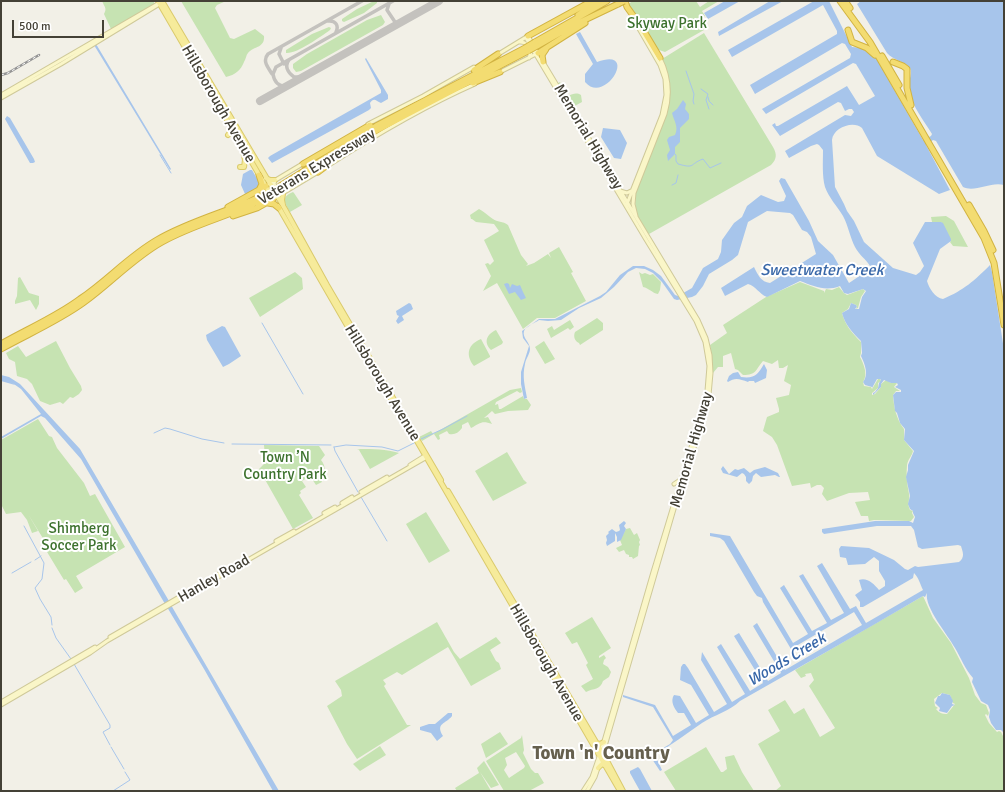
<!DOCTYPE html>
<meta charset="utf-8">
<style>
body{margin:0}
#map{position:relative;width:1005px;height:792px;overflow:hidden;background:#f2f0e7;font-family:Signika,sans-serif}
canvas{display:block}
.frame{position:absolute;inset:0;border:2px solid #444136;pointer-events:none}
.scale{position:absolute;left:12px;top:20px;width:92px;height:18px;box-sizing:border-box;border:2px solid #444136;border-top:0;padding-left:5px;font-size:12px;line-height:14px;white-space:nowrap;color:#444136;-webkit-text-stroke:3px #fff;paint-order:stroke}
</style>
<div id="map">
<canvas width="1005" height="792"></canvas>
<div class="frame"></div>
<div class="scale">500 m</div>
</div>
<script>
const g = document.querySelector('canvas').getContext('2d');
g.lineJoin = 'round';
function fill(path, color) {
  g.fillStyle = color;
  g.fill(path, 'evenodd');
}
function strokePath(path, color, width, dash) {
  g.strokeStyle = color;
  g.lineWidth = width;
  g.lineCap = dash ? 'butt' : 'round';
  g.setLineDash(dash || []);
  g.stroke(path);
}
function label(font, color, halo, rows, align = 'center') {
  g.font = font + ' Signika,sans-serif';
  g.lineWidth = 4;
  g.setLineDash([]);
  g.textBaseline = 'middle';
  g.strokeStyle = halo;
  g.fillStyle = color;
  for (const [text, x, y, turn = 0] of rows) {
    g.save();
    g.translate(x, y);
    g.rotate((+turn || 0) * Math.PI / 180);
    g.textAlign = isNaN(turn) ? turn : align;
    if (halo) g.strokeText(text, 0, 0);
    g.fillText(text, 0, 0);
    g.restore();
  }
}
fill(new Path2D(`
 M102,1H154V4L111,29L104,14C107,8 105,8 102,1Z
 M181,1H226L217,5L215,8L230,38L234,39L255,29L264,36C265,48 254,46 248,53C246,55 246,59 244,62C241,70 235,75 226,77Z
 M374,1H377V3L364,13L344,22L342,21V19L357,9Z
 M633,1H696L700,7L709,1H719L702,11L705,16L698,22L704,30L665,52L656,49L628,4Z
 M381,15L385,22L383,25L301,71L296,72L293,68V64L307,54L367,20Z
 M329,27L331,28L330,30C320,37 297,54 286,53V50L312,34Z
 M704,33L773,147C777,154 777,159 771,165L649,234C638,223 633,207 636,192L668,106L670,83L662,59Z
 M560,82L568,96C573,94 576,92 581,95L582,102L571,108L557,84Z
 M293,192L294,193L302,205L290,212C285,203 280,197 293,192Z
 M479,209C485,212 488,216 493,219C497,222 503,221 508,225L521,255L528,264L526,266L534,263L548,254L551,258L549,253L559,247L573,272L571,273L586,301L555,318H537L523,329L497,283L483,291L491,276L485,264L488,263L490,265L494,261L484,240L499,231L494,224L476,222L472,219H471L470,215Z
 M946,216L954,221L968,247L953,246L950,242L951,241L941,222H932L931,217Z
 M295,272L302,278L303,289L260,317L249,298Z
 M639,272L642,274L645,273L650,275L653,274L661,282L660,290L658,294C652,293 649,288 643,287Z
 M20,277L29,293L39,296V304L36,310L30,300L15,304V301L17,296L18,278Z
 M800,282L824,291V293L826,289L832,290L839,287L844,293L847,295L863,289L865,291L861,297L858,308L856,309L857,307L856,305L851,303L848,309L842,313C845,325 852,333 861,342V353L860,357C864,364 868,375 863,382L864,386L871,387L872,389L878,379H880L881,381L878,383V388L872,393V395L875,394L881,387V384L886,380L891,383H897L894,387L900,391H896L893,395C894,408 896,418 904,429V440L913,451C912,456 908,459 907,465C906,475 907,484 909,494C910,499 907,504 910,510L913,511L912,513L914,517L911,521L874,520L869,521L868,516H861L855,502L870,500L868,492L849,493L827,501L822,494L824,488L821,485H817L811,488L810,483L792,486L777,445L772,437L763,431L767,417L779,412V409L776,398L789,395L791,385L784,381L788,365L783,368H779L778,360L772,364L763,361C755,370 757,375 743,375L738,370L735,369L731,353L723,356V367H718L713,373L710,345L727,333L723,325L766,297Z
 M597,318L603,323V330L580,345L579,343C575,341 573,337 575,332Z
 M570,320L574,327L570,330L568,328L551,338L547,329L552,326L554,330Z
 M496,330L503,342L502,344L491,350C483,342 487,334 496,330Z
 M481,339L490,356V357L474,366C465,355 468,344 481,339Z
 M56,341L70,368L81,386L82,390L79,394L73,398L70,397L63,404L60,402L50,405L40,401L32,384L27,379L17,376L15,362L9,359L6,353L18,346L26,357Z
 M544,341L555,359L545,364L535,347Z
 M521,388L522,392L520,393L517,391L496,402L495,405L498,404L499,409H501L523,396L524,399H527L531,405L528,410L508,411L495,414L492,411L484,418L488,417L492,424C482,420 480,423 471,428L468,422L462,425V428C458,433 455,435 449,434L447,431L439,435L440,439L438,440L434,434L422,441L419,437L431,431L433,434L510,390Z
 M38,419L49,436L52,437L57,448L84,483L90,496L95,494L125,547L76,576L83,588L75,593L66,579L64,580L41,542L44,540L28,514L38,531L32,533L27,520L21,512L6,514L1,504V440Z
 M264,445L319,446L325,455L321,460C326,466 326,473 320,478L322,482L316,485L310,476L302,481L306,487L300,491L301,493L299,495L313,518L293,529L259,469L264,464L265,457Z
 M360,449C373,449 386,449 399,453L370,469L359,450H357Z
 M507,452L525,482L523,479L527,483L493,501L475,471Z
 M426,512L450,551L429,563L406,524Z
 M630,528L634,535L637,533L640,540L639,542L640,545L639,546L638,556L633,559L632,557H629V555L626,554L624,550L619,552L616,548L622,545L620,540L626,529Z
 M923,596L933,618L951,643L969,678L975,695L981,703L986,705L989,713L988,716L986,714L985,715L989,723L997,732L999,731L1001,732L1004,738V791H775L781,786L758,744L780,731L768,710L785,700L794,714L804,708L820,737L835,728L809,686L814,680L811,673L805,674L806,676L801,678L795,670ZM942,693L950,695L953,703L955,704L947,714C942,714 939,713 936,709L938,708L935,706L934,699Z
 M592,617L611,648L599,656V658L604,655L606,658L604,660L603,664L608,667L611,672L609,677L603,681C600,690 594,688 586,692L581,686L593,679L586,665L588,663L577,642L572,644L565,633Z
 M437,622L454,652L460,659L496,637L501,643L490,650L496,661L499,663L501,669L471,686L448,647L402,675L397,672L383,680L386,684L384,686L407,725H411L357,759L347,744L327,706L342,696L341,690L335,681Z
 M500,732L508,744L486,758L481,744Z
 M522,735L524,750L523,753L531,769L535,773H538L544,783L529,791H504L486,761L521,738ZM516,752L525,766L524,768L509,778L504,770L507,765L505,758Z
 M380,746L386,755L360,771L353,764Z
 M706,747L721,772H723L727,769L725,757L734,755L742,772L754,791H676L664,772Z
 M484,761L499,785L491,788L480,772L491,791H457L455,788L479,773L477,768Z`), '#c6e3b2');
fill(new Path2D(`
 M725,1H740L708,19L704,13Z
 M770,1H783L719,36L718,32Z
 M814,1H829L852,47L863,48L876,58L923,140L931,136L932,134C924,121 913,107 909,92C907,84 913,74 910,68C906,62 893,60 887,53L857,4L861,1H1004V185C991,181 975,193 963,187L936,141L933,140L926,145L950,190L939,194L877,156L862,128C853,120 833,128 832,140L835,187L844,204L847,211L854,221L864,242L893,268L916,275L920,272L924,266L913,243L925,222H941L943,223L951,239V241L940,249L927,281C929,288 935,298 943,299C964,290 974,281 990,265L992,272L1004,350V733L1001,730H996L991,723L989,717L990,710L988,705L981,701L972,682L973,678C965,669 961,658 955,648C948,635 924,607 927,593L925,597L923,596C862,632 801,666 740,701C730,711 714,715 702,723C686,734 671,745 655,755L662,770L660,771L652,759L653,754L670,744L673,740L653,707L623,697V695L655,705L673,736L691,725L684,713H678C674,708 670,701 674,695L680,696L696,723L709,715L691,685L680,680L681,667L683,664H685L688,668L714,712L727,704L701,660L702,652L732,702L745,694L717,647L721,644L750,691L763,683L734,636L739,633L768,681L781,673L753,626L757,623L785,670L862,625L854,612L791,649L763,602L762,598L757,596L754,592L724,541L720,538L710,536V533L730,536L793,643L808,634L780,588L784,585L812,631L827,623L799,576L803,574L831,620L844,613L817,566L822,563L850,609L856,606L866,623L923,590C920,584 919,578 914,573L913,578L863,607H860V602L855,595L862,590L859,580C867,577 874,584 879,590L885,586V581L879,571V561L874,557L865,564L848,565L846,558L840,557L839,549L841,546L869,548L894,560L905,569L908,570L915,566L918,567L959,562C965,557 963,553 961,546L958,545L922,549L918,547L914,530L911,526H877L824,534L822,532V529L875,521H909L913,523L915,517L913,513V511L910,509L908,504L910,496L906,477L908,470V465L914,451L904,440L905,429L900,423L897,413L895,411L893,395L896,392H901V390L895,387L898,385L897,383H891L884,380L881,384V387L873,395V393L875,392L878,388L879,383L881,380L880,379H877L872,388V387L865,385L863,382C869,375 865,364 861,356L862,353L861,341C853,333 845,325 842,313L849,309L851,303L856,305L857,307L855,309H859L862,297L866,291L863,289L848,294L844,293L840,286C825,292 814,286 800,281L767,297C759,294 756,286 748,284L725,296L721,288L754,267C758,275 761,282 770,283L816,254L811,237L807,232L802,230L793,215L790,213L767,211L748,222L738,255L732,260L709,274L703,286L696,295L692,297L677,300L674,299L662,282L653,273L645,269L636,268L628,272L614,287L601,298L579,308L561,320L548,321L539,320C535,323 526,326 524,331C522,338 530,342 530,349C530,354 526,358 525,364C522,376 525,387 527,398L524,399L521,384V372L529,346L523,338L522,331L539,319H555L600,296L606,292L620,275L633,266H644L653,270L661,276L675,295L678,296L692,288L703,268L718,259L721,252L722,240L734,223L742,217L747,206L761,195L778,202L784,201L786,196L779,181L781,178L785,179L809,221L818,241L833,255L849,283L870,269V266C866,259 859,255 855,247C850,237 848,225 843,216C837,206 829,198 825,187C822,176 823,162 823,150L819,145L817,144L811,146L789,158L785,151L845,115L851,116L854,112L852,109H849L845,111L841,103L838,102L780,136L772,125L775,123L776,126H778L847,86L859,105L875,96L856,64L853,63L766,114L762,109L850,58L851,54L845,44L842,43L755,94L750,85L837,34V31L823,5L732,57L728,50Z
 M580,32L597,62C640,46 605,106 585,82V74L593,64L576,34Z
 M96,44L171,169L170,170L94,45Z
 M366,58L388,95V99L381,103C376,101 374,97 370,103L371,108L369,110L272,163L268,158L270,156L381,93V90L365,59Z
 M683,100L686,104L685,109L689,114V119L680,128V142L675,147V154L668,161L667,155L670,150L667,140L669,137L675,135C679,127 674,121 672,113L677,109Z
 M7,116L10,118L34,159L35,162L33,163H30L5,119Z
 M603,128L620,130L627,143L621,159L614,158L601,137Z
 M250,170H252L259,182V186L256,190L245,194L241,185L243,174Z
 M507,283L509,284L510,288L512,284L517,286L520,285C522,290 524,294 526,298L521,300L515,292L509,294L504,284Z
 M409,303L411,304L413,309L402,316L404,320L398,324L396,321L399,316L397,315L396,311Z
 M222,326L225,327L241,356L229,364L223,367L207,340L206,335Z
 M764,364L767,370L766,378L755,383L754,381H749L748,382C740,379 735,377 728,382L727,381L729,376L733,373L738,372L741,377C755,379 758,374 764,364Z
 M1,375L9,377L20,384L80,449L169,601L165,604L81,459L45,418L41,416L1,439V437L41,414L21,389L11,382L15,385L1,381Z
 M723,466L729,474L735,469L738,470L744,468L750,473L754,470L765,467L778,473L780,477H779L775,475L761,477L756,473L753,476L752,481L749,484L746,481V477L744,474L742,473L737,477L723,473L721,469Z
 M624,521L626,523L624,526L626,529L621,540L617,542V537L615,533V541L607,546L606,543L607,540L606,536L609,533L608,532L612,529L616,532L619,531L620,530L619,525Z
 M171,605L279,791H273L204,669L167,607Z
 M942,693L950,695L953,701L952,704L955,705L952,706L947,713L939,711L940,708L935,703L938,696H940Z
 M448,713H452V716C446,724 435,723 443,736L437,741L431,733L420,730V727L429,724H435Z
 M638,767L640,769L652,791H640L630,773V771Z`), '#a7c5eb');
strokePath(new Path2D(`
 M686,71L694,94L693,101L694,104
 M701,89L708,94L706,100L709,109
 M708,97L709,101L713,105
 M675,154L676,155V161L678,164C696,169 689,164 703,159L710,168L721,163
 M160,155L171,173
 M672,185L676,183L678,175
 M262,323L303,394
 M154,433L165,428L170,429L202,439L224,443
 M421,439L443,429L467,416
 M232,444L331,445
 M334,447L346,445L382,447L398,451L416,442
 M334,447L335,451L358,492
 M361,497L387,541
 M24,526L44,563L42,579L35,588L40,599L51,617L52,625
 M35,560L41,556
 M12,573L31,562
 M52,628L56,638L71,659
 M74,664L110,725V728L103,732L110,745
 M111,747L124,769
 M113,791L130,780L125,772`), '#a7c5eb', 1);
strokePath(new Path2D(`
 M389,4L387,10L395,22L399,23L411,16
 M328,21C336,20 339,26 336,32
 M281,48L279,54L284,64
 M289,60C284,66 288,73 294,77H302L314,71
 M272,74C268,67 262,61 268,54L362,1
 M288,86C279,87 274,82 273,74L276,67L393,1`), '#c4c2be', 3.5);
strokePath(new Path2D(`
 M260,101L439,1`), '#c4c2be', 8);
const secondary = new Path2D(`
 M526,38L645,238L696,321L705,342L709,366L707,391L699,421L653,572L602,748L592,777L583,791
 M519,42C526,41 528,46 531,52L529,58
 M497,55L528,36L538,54
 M543,62L698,320L706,338L710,355L711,373L709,395L692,455L681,485L603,753
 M500,72L536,54
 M1,95L161,2
 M1,98L61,64L161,3
 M368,124L423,96L474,67
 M326,167C374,136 423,107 475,84
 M275,180L274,184L278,192L283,194
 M269,184L304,163
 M620,191L627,193L633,190
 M273,199L318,172
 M627,204L662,115L666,95L665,79L660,65L638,27
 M636,216L633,204L634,193L665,114C671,94 669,76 660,58
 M410,465L426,455
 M674,484L680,480
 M361,492L387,477
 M342,503L352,497
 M324,513L335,507
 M276,541L294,531
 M110,637L238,563
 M1,702L95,647
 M1,705L90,653L107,641L427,457
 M587,791L595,777L601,759`);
const primary = new Path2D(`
 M158,1L272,197
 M162,1L285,209L327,285L441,480
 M228,135L231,131L230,128
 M240,167H244L245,160L243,151
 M266,178L270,180H275
 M283,205L282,200L283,194
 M278,206L367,360L414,436L620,791
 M448,491L606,759L623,791
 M596,743L600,744L604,742
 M598,768L602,764L606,766`);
const highway = new Path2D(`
 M625,1L627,7L642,28L660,58
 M840,1L870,42L984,238L994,263L1004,325
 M845,1L850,8
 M578,15L598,1
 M848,30L852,42L867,48L875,55
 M528,36L592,1
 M535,42L607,1
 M537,46L574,25L618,4
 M538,53L585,23
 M882,56L899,85
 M543,62L542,55L546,49
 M893,62L903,66L907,69V88L911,105
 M474,70L498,54
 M473,83L500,72
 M303,164L370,125
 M318,172L326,166
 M280,186L376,126L525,48
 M259,190L262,184L259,175
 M283,190L370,134L528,51
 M268,203L274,204L279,208
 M969,205L984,231L993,250
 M228,207L266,186
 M233,216L257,208L273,199
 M1,344C27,329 56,317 80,299C107,281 129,256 157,240C191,220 231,211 266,194
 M1,349C28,334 58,321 83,303C110,284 133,258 162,242C196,223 234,215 268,197`);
strokePath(secondary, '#cfc999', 5);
strokePath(primary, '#daca6c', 6);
strokePath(highway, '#d1b342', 7);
strokePath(secondary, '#faf6c8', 3);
strokePath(primary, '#f6eb9b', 4);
strokePath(highway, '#f3dc71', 5);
const rail = new Path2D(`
 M1,75L8,73L39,55`);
strokePath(rail, '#959595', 2.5);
strokePath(rail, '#fff', 1, [3]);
const highwayBridge = new Path2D(`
 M618,4L624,1
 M525,48L535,42
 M528,51L537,46
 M268,196L282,188`);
strokePath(highwayBridge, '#d1b342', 7, []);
strokePath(highwayBridge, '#f3dc71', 5);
label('15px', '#3d722e', '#fff', [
 ["Skyway Park",667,24],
 ["Town ’N",285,458],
 ["Country Park",285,475],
 ["Shimberg",79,529],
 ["Soccer Park",79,546]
]);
label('15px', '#444136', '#fff', [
 ["Hillsborough Avenue",218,104,60],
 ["Memorial Highway",588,137,59],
 ["Veterans Expressway",317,167,-31],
 ["Hillsborough Avenue",382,383,59],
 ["Memorial Highway",692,450,-74],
 ["Hanley Road",214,579,-30],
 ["Hillsborough Avenue",546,663,60]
]);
label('italic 16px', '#3867a8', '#fff', [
 ["Sweetwater Creek",822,271],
 ["Woods Creek",787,660,-31]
]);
label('bold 19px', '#66604e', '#fff', [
 ["Town 'n' Country",601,754]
]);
</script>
